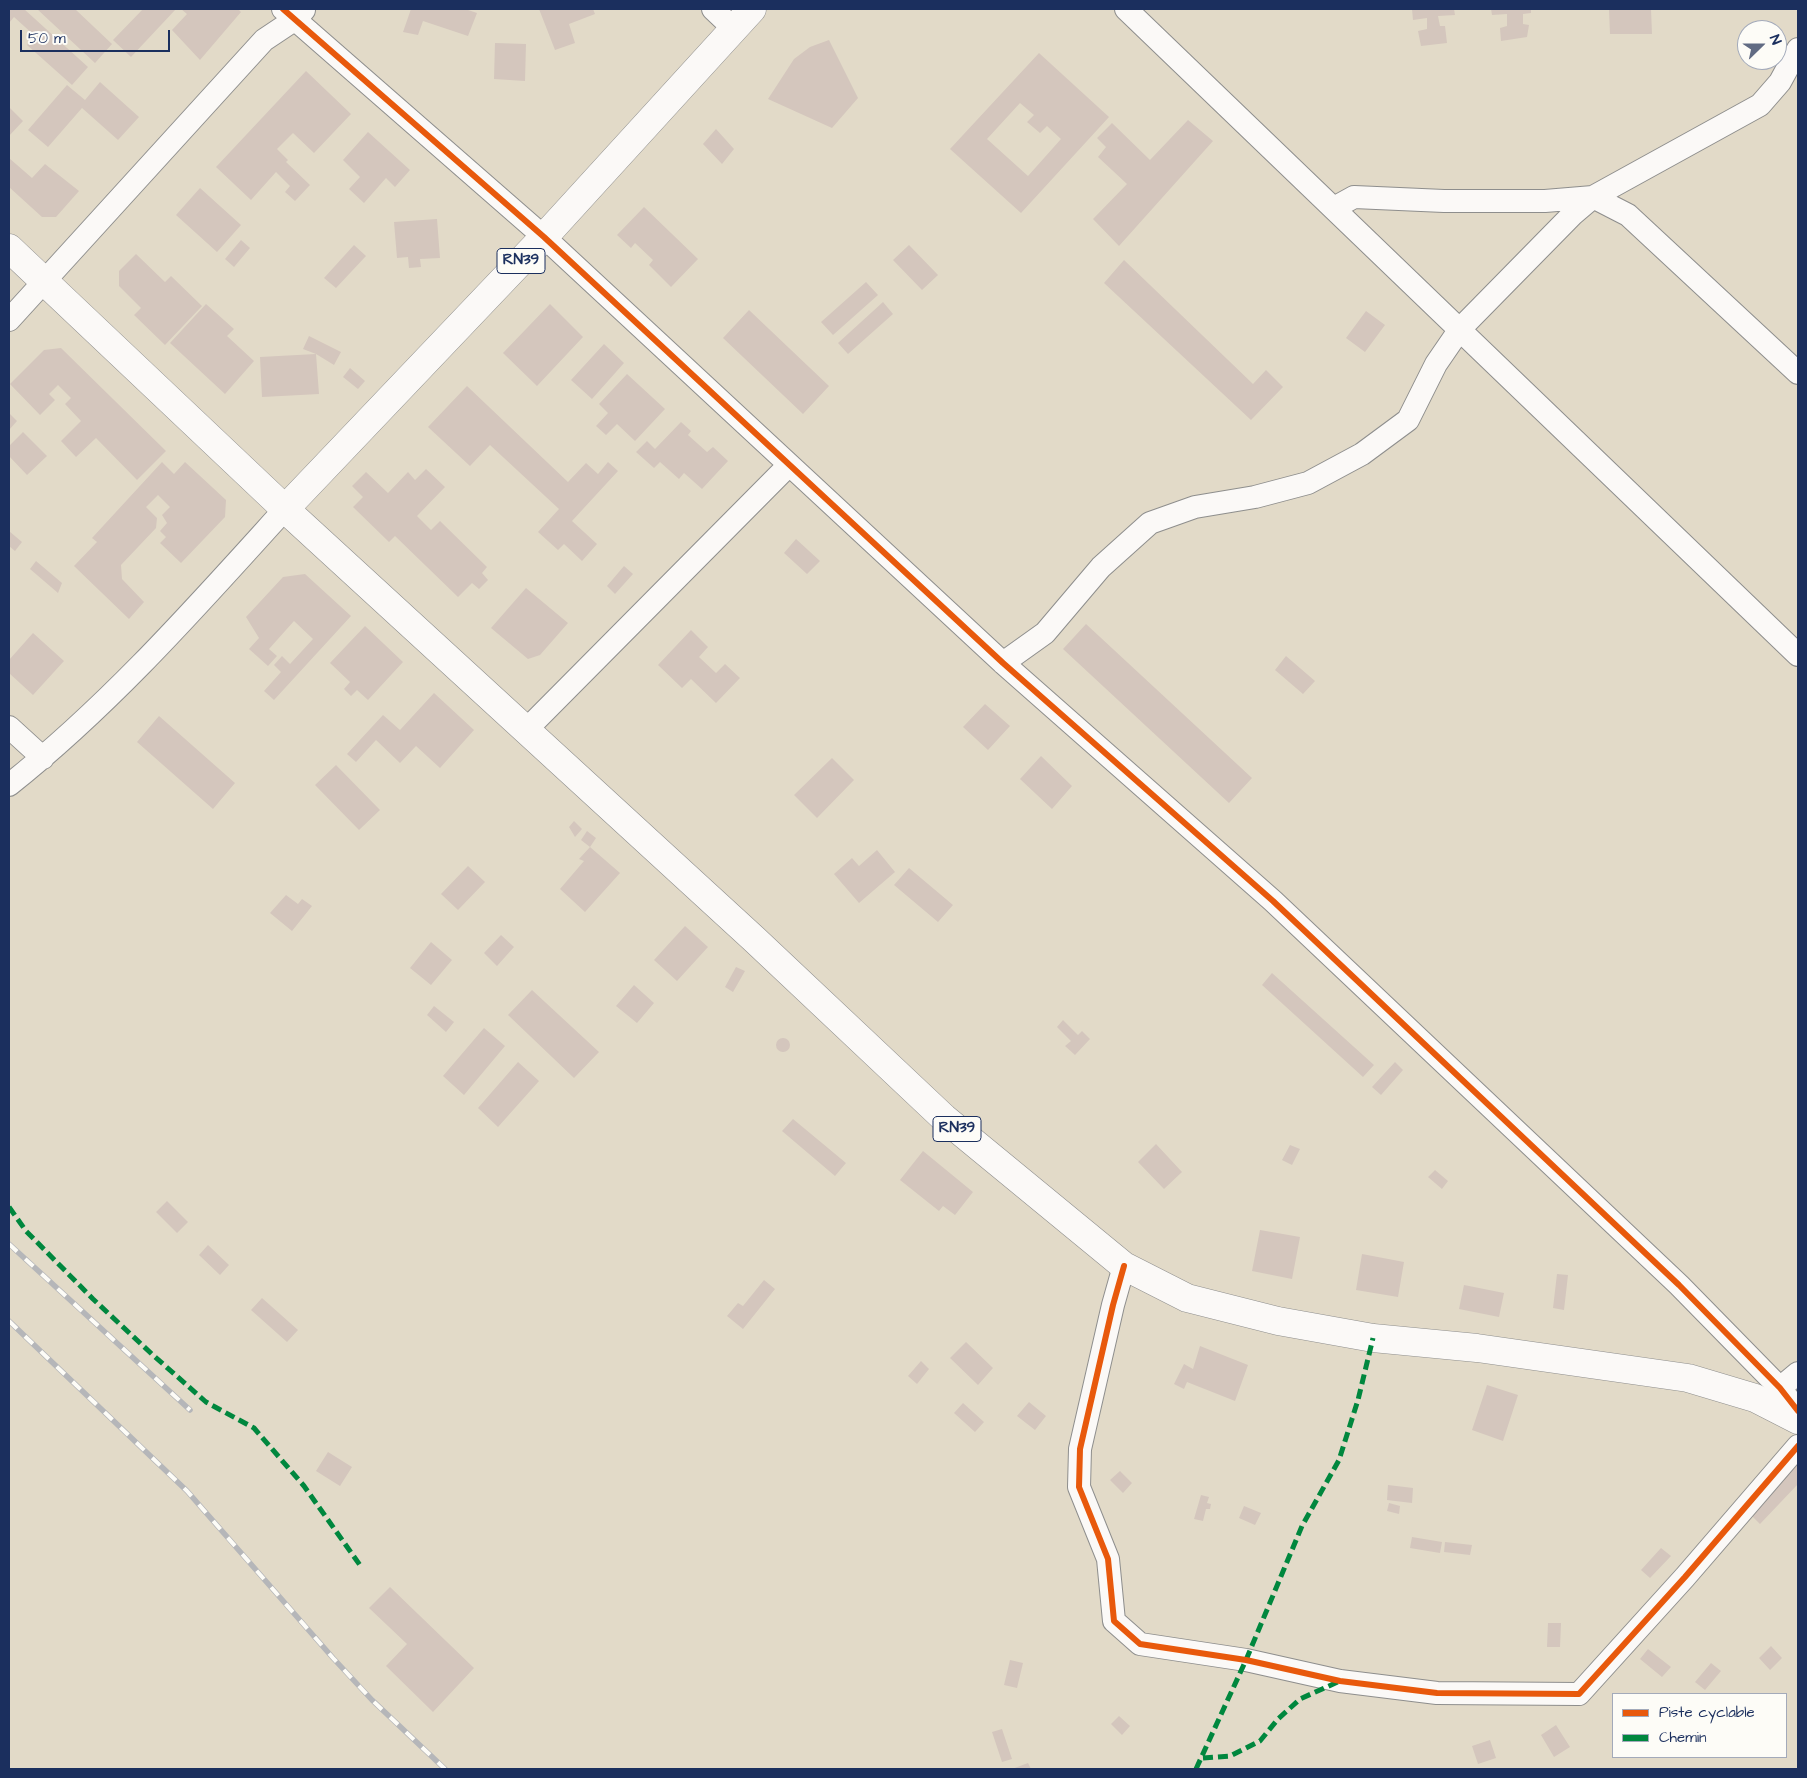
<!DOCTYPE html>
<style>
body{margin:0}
#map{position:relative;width:1807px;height:1778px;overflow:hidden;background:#e2dac8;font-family:"Architects Daughter",sans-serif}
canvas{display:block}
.frame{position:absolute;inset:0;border:10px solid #1b2f5e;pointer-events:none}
.legend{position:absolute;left:1612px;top:1693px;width:175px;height:65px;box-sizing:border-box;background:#fdfcf7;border:1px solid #a3aaba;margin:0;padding:6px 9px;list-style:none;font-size:15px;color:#1b2f5e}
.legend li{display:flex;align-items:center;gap:10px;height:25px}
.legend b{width:25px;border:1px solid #a3aaba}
.north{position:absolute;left:1737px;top:20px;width:50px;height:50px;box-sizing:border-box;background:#fdfcf7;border:1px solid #a3aaba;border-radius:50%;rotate:68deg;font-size:14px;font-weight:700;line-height:20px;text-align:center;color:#1b2f5e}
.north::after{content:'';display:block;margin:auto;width:18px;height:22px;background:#616b83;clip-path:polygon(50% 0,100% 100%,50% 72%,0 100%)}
.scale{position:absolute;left:20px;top:30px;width:150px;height:22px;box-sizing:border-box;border:2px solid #1b2f5e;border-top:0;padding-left:6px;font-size:15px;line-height:18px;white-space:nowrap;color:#1b2f5e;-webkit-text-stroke:4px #fdfcf7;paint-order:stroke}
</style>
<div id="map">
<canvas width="1807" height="1778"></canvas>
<div class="frame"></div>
<ul class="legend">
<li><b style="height:6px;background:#e8590c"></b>Piste cyclable</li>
<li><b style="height:6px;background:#00873e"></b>Chemin</li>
</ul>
<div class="north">N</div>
<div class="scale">50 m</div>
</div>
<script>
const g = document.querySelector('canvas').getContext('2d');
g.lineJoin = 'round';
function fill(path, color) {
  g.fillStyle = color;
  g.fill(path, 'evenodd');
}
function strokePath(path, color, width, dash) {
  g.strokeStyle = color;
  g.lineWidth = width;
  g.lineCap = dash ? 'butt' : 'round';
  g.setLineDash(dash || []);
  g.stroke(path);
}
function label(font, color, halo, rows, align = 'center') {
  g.font = font + ' "Architects Daughter",sans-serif';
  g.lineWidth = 4;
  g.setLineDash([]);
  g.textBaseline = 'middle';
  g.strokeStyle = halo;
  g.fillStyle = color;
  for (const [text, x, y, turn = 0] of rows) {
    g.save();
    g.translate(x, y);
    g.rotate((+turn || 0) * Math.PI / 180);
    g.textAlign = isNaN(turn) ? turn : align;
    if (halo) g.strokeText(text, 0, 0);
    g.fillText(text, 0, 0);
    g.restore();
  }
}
fill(new Path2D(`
 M9,9H24L88,67L72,85L27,45L35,36L14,17L9,23Z
 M37,9H75L112,44L95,63Z
 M143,9H176L131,57L113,40Z
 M181,9H238L241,12L200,60L172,30L187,14Z
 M411,9H465L477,13L468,36L423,21L418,35L403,32Z
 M539,9H593L595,14L569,24L575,43L555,50Z
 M1412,9H1454L1455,15L1438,16L1440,26H1445L1447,43L1421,46L1418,31L1427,29V18L1413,20Z
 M1491,9H1531V13L1523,14V24L1529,25L1527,37L1501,41L1500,28L1507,26V14L1492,15Z
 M1609,9H1651L1652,34H1610Z
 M829,40L858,98L832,128L768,99L794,59L810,47Z
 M495,43L526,44L525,81L494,79Z
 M1039,53L1109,117L1021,213L950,149ZM1020,103L1034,115L1027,122L1040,133L1047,126L1061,139L1028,176L987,139Z
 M306,71L351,114L314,153L293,133L277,149L288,160L286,162L310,185L295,201L285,192L290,186L276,172L251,200L216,167Z
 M100,82L139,117L118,140L82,108L48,147L28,130L67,85L85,100Z
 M9,107L23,121L9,136Z
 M1188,120L1213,141L1119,246L1093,219L1127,184L1098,157L1106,147L1097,138L1112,123L1150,160Z
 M716,129L734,149L722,164L703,144Z
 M368,132L410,170L395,187L386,178L364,203L349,189L360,177L343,160Z
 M9,158L32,178L45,164L79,191L56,217H42L9,187Z
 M200,188L241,225L217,252L176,215Z
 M644,207L698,259L671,287L649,265L653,260L635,243L631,248L617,235Z
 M437,219L440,258L420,259L421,267L409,268L408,257L397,258L394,222Z
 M241,240L250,248L234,267L225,259Z
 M354,245L366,256L336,288L324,278Z
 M909,245L938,275L922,290L893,260Z
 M136,254L165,282L171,276L202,306L165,345L134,315L141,308L119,286V271Z
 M1124,260L1253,384L1266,370L1283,387L1251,420L1104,283Z
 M866,282L878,295L833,335L821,322Z
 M883,302L893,314L848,354L838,343Z
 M206,304L234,329L227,336L254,361L225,394L170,343Z
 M550,304L583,337L537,386L503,353Z
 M749,310L829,386L803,414L723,338Z
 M1366,311L1385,325L1365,352L1346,338Z
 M309,336L341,352L334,365L316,354L319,394L262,397L260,357L316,354L303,349Z
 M604,344L624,363L592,399L571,380Z
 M61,348L166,451L137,480L96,438L76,457L61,441L81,421L65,404L71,398L58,385L49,394L55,400L40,415L10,384L44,350Z
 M350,368L365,381L358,389L343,377Z
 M627,374L665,409L635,441L617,424L606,435L596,426L608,413L599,404Z
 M467,386L568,482L586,463L598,474L608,462L618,471L572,521L597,544L582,561L564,544L558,550L538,532L559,509L490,445L470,466L428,427Z
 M9,413L17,421L9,430Z
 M681,422L691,431L688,435L707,452L713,447L728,461L702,489L684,473L679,479L660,462L654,468L636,452L647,441L655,449Z
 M23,432L47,456L27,475L9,456V446Z
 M162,462L174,474L185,462L226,500L225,517L181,563L160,543L166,537L160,531L167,523L162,515L170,507L158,495L146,507L157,518L156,528L121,565L122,579L144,602L129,619L74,566L97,542L92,538Z
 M426,469L445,487L417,516L431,530L440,521L487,567L482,573L488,580L479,589L472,583L458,597L395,536L389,542L353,507L363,497L352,486L366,472L388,493L408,472L415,480Z
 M9,531L22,542L15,551L9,546Z
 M796,539L820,561L807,574L784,553Z
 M36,561L62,583L58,593L30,569Z
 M624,566L633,574L615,594L607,586Z
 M305,574L351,616L274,700L264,691L281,672L274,665L282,656L290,664L313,639L294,621L269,649L277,656L268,666L249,649L259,638L246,617L283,577Z
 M526,588L568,623L540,655L528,659L491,628Z
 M1086,624L1252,778L1229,803L1063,649Z
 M365,626L403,662L368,700L357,690L351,696L344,689L350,682L330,663Z
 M691,630L708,647L699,657L716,673L725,664L740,678L716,703L691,679L682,688L658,665Z
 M33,633L64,661L33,695L9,673V660Z
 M1286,656L1315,681L1303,694L1275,670Z
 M434,693L474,730L440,768L416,746L400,763L376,740L356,762L347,754L383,715L400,730Z
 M985,704L1010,726L988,750L963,727Z
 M159,716L235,783L213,809L137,742Z
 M1041,756L1072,786L1052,809L1020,779Z
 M832,758L854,780L817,818L794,795Z
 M336,765L380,810L359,830L315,785Z
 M574,821L582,829L575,837L569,827Z
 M587,831L596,838L590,847L581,840Z
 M590,847L620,873L585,912L560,889L584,861L579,859Z
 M877,850L895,872L859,903L834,874L852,858L859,866Z
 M468,866L485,882L458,910L441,894Z
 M909,868L953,905L938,922L894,885Z
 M286,895L298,904L302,899L312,906L292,931L270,913Z
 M685,926L708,947L677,981L654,960Z
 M501,935L514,947L497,966L484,953Z
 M431,942L452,960L431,985L410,968Z
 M736,967L745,971L733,992L725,987Z
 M1272,973L1374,1065L1363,1077L1262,985Z
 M634,985L654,1003L637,1023L616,1006Z
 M532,990L599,1052L574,1078L508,1015Z
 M434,1006L454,1022L446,1032L427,1015Z
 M1063,1020L1078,1035L1082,1031L1090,1039L1075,1055L1065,1046L1071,1041L1057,1027Z
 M484,1028L505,1046L464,1095L443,1076Z
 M776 1045a7 7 0 1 1 14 0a7 7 0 1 1-14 0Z
 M518,1062L539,1081L498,1127L478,1108Z
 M1395,1062L1403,1070L1381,1095L1372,1087Z
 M793,1119L846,1163L835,1176L782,1131Z
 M1156,1144L1182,1172L1164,1189L1138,1162Z
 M1290,1145L1300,1149L1292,1165L1282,1160Z
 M923,1151L973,1192L955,1215L943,1206L939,1211L900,1180Z
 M1435,1170L1448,1181L1442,1189L1428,1177Z
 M167,1201L188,1222L177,1233L156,1212Z
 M1260,1230L1300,1237L1292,1279L1252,1271Z
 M208,1245L229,1265L220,1275L199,1255Z
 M1362,1254L1404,1262L1398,1297L1356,1290Z
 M1557,1274L1568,1275L1564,1310L1553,1308Z
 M764,1280L775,1289L743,1329L727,1316L738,1303L743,1306Z
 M1464,1285L1504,1293L1499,1317L1459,1309Z
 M262,1298L298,1330L287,1342L251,1310Z
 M966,1342L993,1368L978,1385L950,1358Z
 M1200,1346L1248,1365L1235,1401L1187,1382L1184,1389L1174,1384L1184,1364L1193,1369Z
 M921,1361L929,1369L917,1384L908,1376Z
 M1487,1385L1518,1395L1503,1441L1472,1430Z
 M1029,1402L1046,1416L1035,1430L1017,1416Z
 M963,1403L984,1422L975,1432L954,1413Z
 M328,1452L352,1467L340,1486L316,1471Z
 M1798,1458V1484L1760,1524L1748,1512Z
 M1120,1471L1132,1483L1123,1493L1110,1480Z
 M1388,1485L1413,1488L1412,1503L1387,1500Z
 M1201,1495L1209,1497L1207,1503L1211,1504L1210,1509H1206L1203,1521L1194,1519Z
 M1389,1503L1400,1506L1399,1514L1387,1511Z
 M1244,1506L1261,1513L1255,1525L1239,1518Z
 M1412,1537L1442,1542L1440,1553L1410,1548Z
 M1445,1542L1472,1545L1470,1555L1444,1552Z
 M1661,1548L1671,1556L1650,1578L1641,1570Z
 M390,1587L474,1668L433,1712L386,1666L407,1644L369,1608Z
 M1548,1623H1561L1560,1647H1547Z
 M1771,1646L1782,1658L1770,1670L1759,1658Z
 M1648,1649L1671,1667L1662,1677L1640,1659Z
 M1010,1660L1023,1663L1017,1688L1004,1685Z
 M1711,1663L1721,1671L1705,1690L1695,1682Z
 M1119,1716L1130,1726L1122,1735L1111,1724Z
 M1556,1725L1570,1747L1554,1757L1541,1735Z
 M1002,1729L1012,1759L1002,1762L992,1732Z
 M1490,1740L1496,1758L1478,1764L1472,1746Z
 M1028,1763L1031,1769H1012Z`), '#d4c6bd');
const minor = new Path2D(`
 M283,9L544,237L1003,663L1273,901L1679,1285L1780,1388L1798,1411
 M713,9L733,28
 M1126,9L1798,655
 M1334,208L1354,197L1444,201H1545L1593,197L1628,215L1798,373
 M9,320L264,40L294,20L304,10
 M1003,663L1045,633L1101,567L1150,523L1195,507L1255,497L1308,483L1362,454L1408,420L1436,364L1460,329L1573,214L1593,197L1760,105L1780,82L1798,49
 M9,727L43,758
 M527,729L788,466
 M9,785C111,704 198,605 285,509
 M1124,1266L1113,1305L1080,1449L1079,1487L1108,1559L1114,1621L1140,1644L1246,1660L1340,1681L1437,1693L1579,1694L1685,1577L1798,1446
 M1780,1388L1798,1373`);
const primary = new Path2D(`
 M9,248L285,509`);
const trunk = new Path2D(`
 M752,9L544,237L285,509L754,939L944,1118L1124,1266L1187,1298L1278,1321L1373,1338L1477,1348L1688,1378L1755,1398L1798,1420`);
strokePath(minor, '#8e8e8d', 24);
strokePath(primary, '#8e8e8d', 29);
strokePath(trunk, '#8e8e8d', 29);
strokePath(minor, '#fbf9f7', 22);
strokePath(primary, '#fbf9f7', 28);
strokePath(trunk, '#fbf9f7', 28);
const rail = new Path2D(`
 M9,1244L190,1410
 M9,1321L187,1491L333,1658L372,1700L445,1769`);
strokePath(rail, '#b5b6b9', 5.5);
strokePath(rail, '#fdfcf7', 4, [11]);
strokePath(new Path2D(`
 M9,1207L26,1231L93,1299L154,1356L206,1402L254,1428L304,1486L362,1568
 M1203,1758L1230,1756L1260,1741L1278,1719L1300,1699L1340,1681
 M1196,1769L1246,1660L1302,1526L1339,1460L1358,1400L1373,1338`), '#00873e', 5, [10, 5]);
strokePath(new Path2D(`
 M283,9L544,237L1003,663L1273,901L1679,1285L1780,1388L1798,1411
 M1124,1266L1113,1305L1080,1449L1079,1487L1108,1559L1114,1621L1140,1644L1246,1660L1340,1681L1437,1693L1579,1694L1685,1577L1798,1446`), '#e8590c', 6);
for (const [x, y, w] of [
 [521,261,48],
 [957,1129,48]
]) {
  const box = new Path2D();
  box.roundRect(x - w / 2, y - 12.5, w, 25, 4);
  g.fillStyle = '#fdfcf7';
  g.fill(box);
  strokePath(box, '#1b2f5e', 1);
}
label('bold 15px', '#1b2f5e', null, [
 ["RN39",521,261],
 ["RN39",957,1129]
]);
</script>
